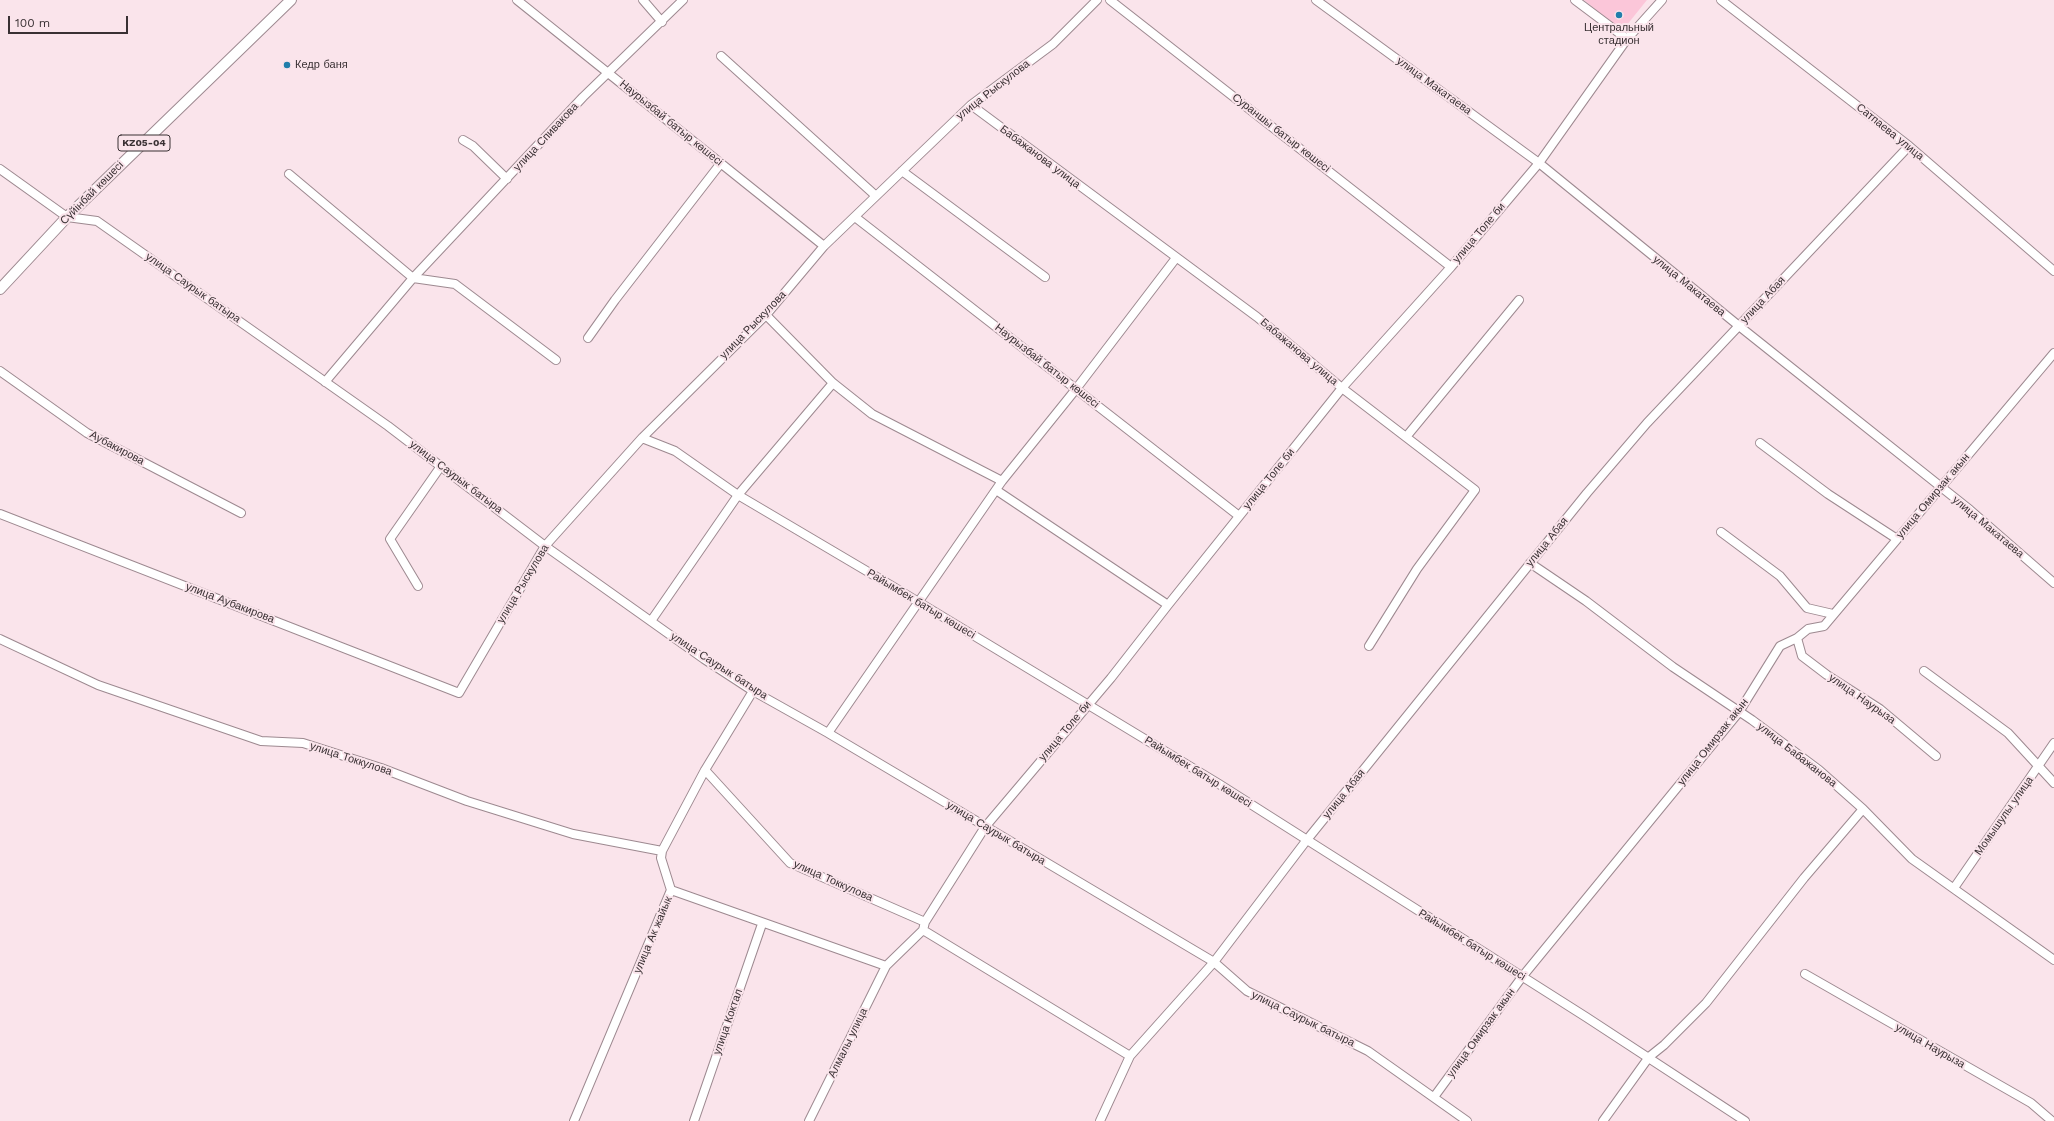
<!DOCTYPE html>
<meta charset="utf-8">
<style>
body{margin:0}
#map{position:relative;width:2054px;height:1121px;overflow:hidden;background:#fae4eb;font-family:"Work Sans",sans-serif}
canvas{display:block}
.scale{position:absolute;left:8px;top:16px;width:120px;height:18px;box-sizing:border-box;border:2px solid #393033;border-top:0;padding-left:5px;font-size:12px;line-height:14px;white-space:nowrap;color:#393033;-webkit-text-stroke:3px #fae4eb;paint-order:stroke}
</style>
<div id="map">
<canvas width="2054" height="1121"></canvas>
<div class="scale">100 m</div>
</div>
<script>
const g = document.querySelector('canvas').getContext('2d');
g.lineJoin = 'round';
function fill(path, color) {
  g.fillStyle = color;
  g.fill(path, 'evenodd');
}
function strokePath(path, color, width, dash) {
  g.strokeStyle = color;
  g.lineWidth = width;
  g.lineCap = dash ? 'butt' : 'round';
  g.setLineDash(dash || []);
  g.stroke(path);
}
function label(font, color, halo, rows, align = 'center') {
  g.font = font + ' "Work Sans",sans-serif';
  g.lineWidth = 4;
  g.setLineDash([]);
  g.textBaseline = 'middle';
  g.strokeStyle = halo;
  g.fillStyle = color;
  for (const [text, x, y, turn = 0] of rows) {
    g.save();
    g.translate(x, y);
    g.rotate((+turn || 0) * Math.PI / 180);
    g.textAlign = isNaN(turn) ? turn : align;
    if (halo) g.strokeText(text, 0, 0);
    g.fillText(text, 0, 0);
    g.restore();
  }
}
fill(new Path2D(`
 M1584,0H1647L1622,31Z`), '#fbc6d9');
const minor = new Path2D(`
 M517,0L824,246
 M643,0L662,22
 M1110,0L1451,267
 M1316,0L1539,163L1739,326L1970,510L2054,583
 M1575,0L1627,39
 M1721,0L1909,146L2054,271
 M721,56L876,196
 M971,105L1257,317L1342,388L1475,490L1417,569L1369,646
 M463,140L473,146L507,179
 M0,169L67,217L97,221L388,426L545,546L704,659L753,691L828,733L1214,962L1247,991L1368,1051L1467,1121
 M902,171L1045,277
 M289,174L413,278L583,97L683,0
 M855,217L1239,516
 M766,315L833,383L872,414L1002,481
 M588,338L615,300L721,163
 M0,371L87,433L241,513
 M325,382L413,278L455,284L556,360
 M1406,437L1519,300
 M642,438L675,451L738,495L892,586L1219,784L1586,1017L1745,1121
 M1760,443L1828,494L1897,539
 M996,490L1168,605
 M0,514L459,693L545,546L642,438L766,315L824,246L971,105L1053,44L1097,0
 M1721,532L1780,576L1807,608L1833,614
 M1530,563L1586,601L1673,667L1752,720L1819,770L1863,809L1912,859L2054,960
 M418,586L390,539L441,466
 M651,621L738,495L833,383
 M1797,638L1802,656L1827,675L1880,709L1936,756
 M0,639L98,685L261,741L303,743L381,768L467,801L573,834L662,851
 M1924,671L2008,733L2054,783
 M828,733L1002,481L1076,389L1176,258
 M705,770L790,863L925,922
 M1954,888L2054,743
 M671,890L886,966
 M923,930L1130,1056
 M1805,974L2031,1103L2052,1121
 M1434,1097L1522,977L1739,712L1780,646L1797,638L1808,629L1824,626L2054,353
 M574,1121L671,890L661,858L662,851L705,770L753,691
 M694,1121L762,924
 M809,1121L886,966L923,930L925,922L985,827L1111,678L1168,605L1342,388L1451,267L1539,163L1627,39L1662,0
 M1100,1121L1130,1056L1214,962L1306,841L1587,493L1647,423L1909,146
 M1603,1121L1649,1057L1664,1045L1706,1003L1804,878L1863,809`);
const major = new Path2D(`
 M0,289L67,217L291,0`);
strokePath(minor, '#9d8990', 10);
strokePath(major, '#9d8990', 12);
strokePath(minor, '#fff', 8);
strokePath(major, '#fff', 10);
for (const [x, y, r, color] of [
 [1619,15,4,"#217eab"],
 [287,65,4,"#217eab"]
]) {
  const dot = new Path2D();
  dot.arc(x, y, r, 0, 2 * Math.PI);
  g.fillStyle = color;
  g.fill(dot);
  strokePath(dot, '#fae4eb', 1.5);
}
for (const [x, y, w] of [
 [144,143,52]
]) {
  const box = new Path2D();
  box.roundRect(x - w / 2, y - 8, w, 16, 3);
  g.fillStyle = '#fae4eb';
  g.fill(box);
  strokePath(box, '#393033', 1);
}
label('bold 10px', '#393033', null, [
 ["KZ05-04",144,143]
]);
label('11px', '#393033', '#fae4eb', [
 ["Центральный",1619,28],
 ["стадион",1619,41],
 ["Кедр баня",295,65,"left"]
]);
label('11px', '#393033', '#fae4eb', [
 ["улица Макатаева",1434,86,36],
 ["улица Рыскулова",993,90,-38],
 ["Наурызбай батыр көшесі",671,123,39],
 ["Сатпаева улица",1890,132,39],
 ["Сураншы батыр көшесі",1281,133,38],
 ["улица Спивакова",546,137,-47],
 ["Бабажанова улица",1040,157,37],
 ["Сүйінбай көшесі",92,193,-45],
 ["улица Толе би",1479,233,-50],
 ["улица Макатаева",1689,286,39],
 ["улица Саурык батыра",193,288,35],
 ["улица Абая",1763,300,-47],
 ["улица Рыскулова",753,325,-46],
 ["Бабажанова улица",1299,352,40],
 ["Наурызбай батыр көшесі",1047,366,38],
 ["Аубакирова",117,448,28],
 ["улица Саурык батыра",456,477,37],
 ["улица Толе би",1269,479,-51],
 ["улица Омирзак акын",1933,496,-50],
 ["улица Макатаева",1988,527,40],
 ["улица Абая",1547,542,-51],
 ["улица Рыскулова",523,584,-59],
 ["улица Аубакирова",230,603,21],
 ["Райымбек батыр көшесі",921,604,31],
 ["улица Саурык батыра",719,666,33],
 ["улица Наурыза",1862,699,35],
 ["улица Толе би",1065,731,-50],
 ["улица Омирзак акын",1713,742,-52],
 ["улица Бабажанова",1797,755,38],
 ["улица Токкулова",351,759,18],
 ["Райымбек батыр көшесі",1198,772,32],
 ["улица Абая",1344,794,-51],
 ["Момышулы улица",2004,816,-55],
 ["улица Саурык батыра",996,833,31],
 ["улица Токкулова",833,881,24],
 ["улица Ак жайык",653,935,-67],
 ["Райымбек батыр көшесі",1472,945,32],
 ["улица Саурык батыра",1303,1019,26],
 ["улица Коктал",728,1022,-71],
 ["улица Омирзак акын",1481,1033,-54],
 ["Алмалы улица",848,1043,-64],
 ["улица Наурыза",1930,1046,30]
]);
</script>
